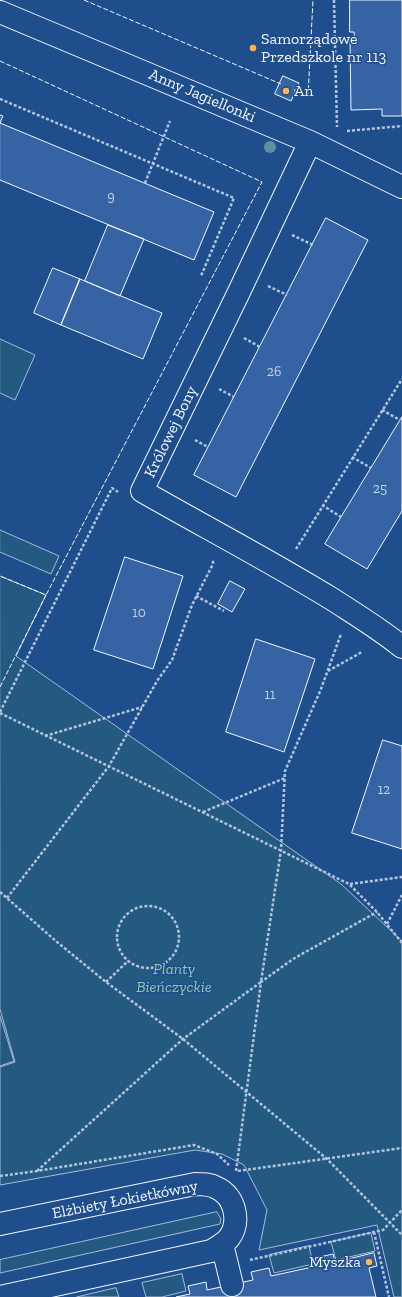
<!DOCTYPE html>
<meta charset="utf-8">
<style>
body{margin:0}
canvas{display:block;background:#1f4e8c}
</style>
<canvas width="402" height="1297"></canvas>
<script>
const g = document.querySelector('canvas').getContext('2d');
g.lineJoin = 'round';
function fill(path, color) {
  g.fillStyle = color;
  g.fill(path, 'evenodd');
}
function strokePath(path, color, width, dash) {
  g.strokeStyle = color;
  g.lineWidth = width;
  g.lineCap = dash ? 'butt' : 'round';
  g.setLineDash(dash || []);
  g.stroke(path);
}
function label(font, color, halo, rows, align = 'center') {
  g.font = font + ' "Zilla Slab",serif';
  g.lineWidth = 3;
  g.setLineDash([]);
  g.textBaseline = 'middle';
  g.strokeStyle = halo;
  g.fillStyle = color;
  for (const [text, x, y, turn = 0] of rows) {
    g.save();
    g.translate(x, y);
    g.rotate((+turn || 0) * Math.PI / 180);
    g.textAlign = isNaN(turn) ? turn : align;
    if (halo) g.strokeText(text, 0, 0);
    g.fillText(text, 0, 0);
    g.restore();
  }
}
const green = new Path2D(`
 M0,339L35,355L15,400L0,393Z
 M0,530L59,556L51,574L0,552Z
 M0,576L46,595L16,656L341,884L402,941V1297H394L377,1225L259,1250L267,1210L244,1165L222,1154L195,1150L0,1185V1067L15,1062L0,1009Z
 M0,1016L14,1061L0,1066Z
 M217,1212L221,1219L220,1224L0,1273V1260Z
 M371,1233L375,1251L336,1260L331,1242Z
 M309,1246L313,1264L274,1273L269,1255Z
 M182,1274L186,1291L162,1297H146L142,1283Z
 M116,1288L119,1297H77Z`);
fill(green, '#245a82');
strokePath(green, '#a8bbd7', 1);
const building = new Path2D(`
 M350,0H402V116H382V109L351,110L350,41H355L354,32H350Z
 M283,76L299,83L291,101L275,94Z
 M0,115L3,116L0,123L214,212L194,260L0,180Z
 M326,218L368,240L236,497L194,475Z
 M108,225L144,239L120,296L85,281Z
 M53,268L80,279L61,325L34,313Z
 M80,279L162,313L143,359L61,325Z
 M402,417V511L367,569L325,544Z
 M125,557L183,576L153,669L94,650Z
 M230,581L245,589L232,612L218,604Z
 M256,639L315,659L284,752L226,732Z
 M383,740L402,746V849L352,833Z
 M374,1253L377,1266L369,1268L376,1297H176L190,1294L188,1286L206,1282L207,1290L253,1280L251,1272L269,1268L271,1276L317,1266L315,1258L333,1254L335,1262Z`);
fill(building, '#3563a3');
strokePath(building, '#f2f6ff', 1);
const minor = new Path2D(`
 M0,12L310,142L402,187
 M310,142L238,294L142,491C205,527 270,561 332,599C355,614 380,629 402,647
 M0,1224L195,1184C203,1184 210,1184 217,1188C235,1196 241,1222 229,1238C224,1244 218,1247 211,1251L0,1297
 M222,1244L232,1285`);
strokePath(minor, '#f2f6ff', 24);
strokePath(new Path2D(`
 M334,0L337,127
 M0,99L234,198L201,276
 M347,131L402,126
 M145,183L170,121
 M292,235L313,245
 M268,286L287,295
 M244,338L260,347
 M219,389L234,397
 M382,410L400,420
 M195,440L208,447
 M352,457L371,468
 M322,505L341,517
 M296,549L402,379
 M196,596L224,611
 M328,671L362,652
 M0,712L112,488L118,492
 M0,713L349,884L377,912L402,943
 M45,736L142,707
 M203,812L285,778
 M350,884L402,877
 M0,892L57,942L106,982L183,1039L327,1159L402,1235
 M7,898L109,766L157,681L172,660L192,605L213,564V560
 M117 937a31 31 0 1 1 62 0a31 31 0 1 1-62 0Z
 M387,924L402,895
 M106,982L128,961
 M37,1171L183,1039L261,982L281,850L285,771L321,689L341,634
 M236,1171L261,982L293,959L377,912
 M238,1171L402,1148
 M0,1176L37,1171L194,1145L217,1154L229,1165
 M374,1232L389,1297
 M250,1260L383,1230L402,1210`), '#b3c4dc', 2.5, [3, 2]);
strokePath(minor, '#1f4e8c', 22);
strokePath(new Path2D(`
 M84,0L281,84
 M0,61L262,182L46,595L0,576
 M294,90L308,96L313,0
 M0,687L46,595`), '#f2f6ff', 1, [5, 2]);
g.fillStyle = '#61919a';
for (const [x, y] of [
 [270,147]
]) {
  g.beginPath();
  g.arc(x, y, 6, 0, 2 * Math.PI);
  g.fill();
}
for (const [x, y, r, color] of [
 [253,48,4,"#ffb74d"],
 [286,91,4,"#ffb74d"],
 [369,1262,4,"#ffb74d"]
]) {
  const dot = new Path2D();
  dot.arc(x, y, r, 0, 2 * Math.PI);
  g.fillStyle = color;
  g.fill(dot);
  strokePath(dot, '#1f4e8c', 1.5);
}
label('14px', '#c3d1e8', null, [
 ["9",111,197],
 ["26",274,372],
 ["25",380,489],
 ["10",139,613],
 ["11",270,695],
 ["12",384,790]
]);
label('16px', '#f2f6ff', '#1f4e8c', [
 ["Samorządowe",261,39],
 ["Przedszkole nr 113",261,57],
 ["An",294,91],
 ["Myszka",361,1262,"right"]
], 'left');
label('16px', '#f2f6ff', '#1f4e8c', [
 ["Anny Jagiellonki",202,96,23],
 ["Królowej Bony",171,432,-64],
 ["Elżbiety Łokietkówny",125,1200,-11]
]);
label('italic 16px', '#97c8a6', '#1f4e8c', [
 ["Planty",174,969],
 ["Bieńczyckie",174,987]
]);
</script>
